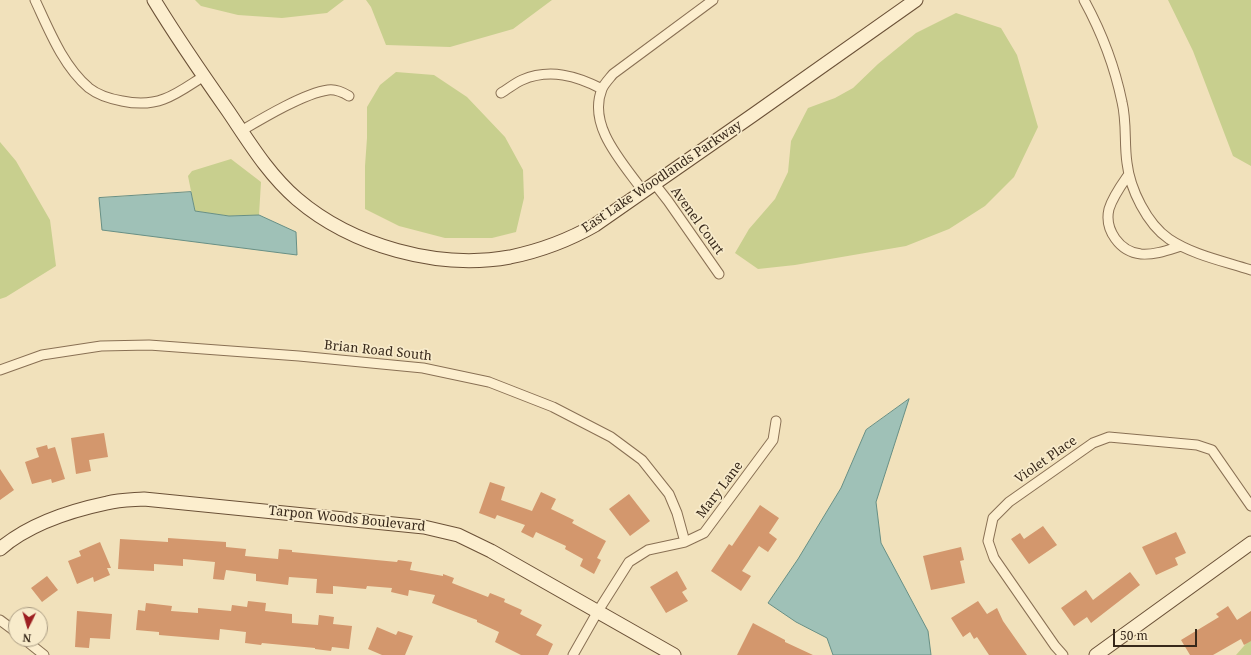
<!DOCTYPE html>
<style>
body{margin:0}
#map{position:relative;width:1251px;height:655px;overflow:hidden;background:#f1e1bb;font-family:"Noto Serif",serif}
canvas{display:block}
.north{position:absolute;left:8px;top:607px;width:40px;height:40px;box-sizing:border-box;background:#f8ebcb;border:1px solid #ab9d84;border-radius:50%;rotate:185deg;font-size:11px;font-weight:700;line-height:16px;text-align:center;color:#37281a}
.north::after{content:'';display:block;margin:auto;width:14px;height:18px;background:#9d1f21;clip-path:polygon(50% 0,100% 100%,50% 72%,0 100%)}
.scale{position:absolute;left:1113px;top:629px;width:84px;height:18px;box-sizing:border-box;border:2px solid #37281a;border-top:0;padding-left:5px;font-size:12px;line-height:14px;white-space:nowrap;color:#37281a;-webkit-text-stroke:3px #f8ebcb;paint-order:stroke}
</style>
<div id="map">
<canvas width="1251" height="655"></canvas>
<div class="north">N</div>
<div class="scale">50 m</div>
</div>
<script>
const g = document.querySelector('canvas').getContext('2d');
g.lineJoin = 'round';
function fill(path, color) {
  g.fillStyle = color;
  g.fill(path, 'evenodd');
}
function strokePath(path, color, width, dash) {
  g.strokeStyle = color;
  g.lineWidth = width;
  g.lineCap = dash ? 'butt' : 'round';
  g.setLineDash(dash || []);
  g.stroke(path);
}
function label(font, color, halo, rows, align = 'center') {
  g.font = font + ' "Noto Serif",serif';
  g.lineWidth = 3.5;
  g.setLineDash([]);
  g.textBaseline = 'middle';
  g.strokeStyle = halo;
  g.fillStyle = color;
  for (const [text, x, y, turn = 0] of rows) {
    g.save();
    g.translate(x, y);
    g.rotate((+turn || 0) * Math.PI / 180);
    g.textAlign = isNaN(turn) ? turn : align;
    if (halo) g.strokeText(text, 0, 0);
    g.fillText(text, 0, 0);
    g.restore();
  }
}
fill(new Path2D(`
 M195,0H344L327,13L282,18L238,15L201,6Z
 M366,0H552L513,29L450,47L386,45L371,7Z
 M1168,0H1251V166L1233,156L1193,51Z
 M956,13L1001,28L1017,55L1038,127L1014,177L985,206L949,229L906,246L795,265L758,269L735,253L749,229L775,199L788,172L791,141L808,108L835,98L853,88L878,64L916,33Z
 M396,72L434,75L467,97L505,137L523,170L524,198L516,232L492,238H445L399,226L365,209V166L367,138V107L380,85Z
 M0,142L16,161L50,220L56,266L6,297L0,299Z
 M231,159L261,182L259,215L229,216L195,211L188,176L192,171Z
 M1251,638V655H1236Z`), '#c8cf8e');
const water = new Path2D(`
 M191,192L195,211L229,216L259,215L296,232L297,255L102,230L99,198Z
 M909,399L876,502L881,543L928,631L931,655H833L827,638L796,622L768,603L798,559L841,488L866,430Z`);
fill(water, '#9fc1b7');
strokePath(water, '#678f85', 1);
fill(new Path2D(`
 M104,433L108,457L89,460L91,471L76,474L71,438Z
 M47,445L48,449L55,447L65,479L52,483L51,479L32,484L25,462L39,457L36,448Z
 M0,469L14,490L0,500Z
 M490,482L505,487L501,500L532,511L541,492L556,499L551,509L574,520L572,523L606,541L597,558L601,560L594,574L580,566L583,559L565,549L566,546L536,532L533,538L521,532L525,525L497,515L495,519L479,513Z
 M629,494L650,521L630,536L609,509Z
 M760,505L779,518L769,533L777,539L768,552L759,546L742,571L751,576L741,591L711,571L729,544L732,546Z
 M1043,526L1057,545L1029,564L1011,539L1020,533L1024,539Z
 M1176,532L1186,553L1175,558L1178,565L1156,575L1142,547Z
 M168,538L226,542V547L246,549L245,556L278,559L279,549L292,550V552L397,562L398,560L412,562L410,570L443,576V574L454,578L452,583L488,597L490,593L505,599L504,602L522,610L520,614L542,625L536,635L553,644L548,655H521L495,642L499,632L477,622V620L432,603L435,595L409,590L408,596L391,592L392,588L367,586L366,589L333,586V594L316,593L317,579L289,577L288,585L256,581V574L226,570L224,580L213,579L215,562L183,559V566L154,564V571L118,569L120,539L168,542Z
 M100,542L111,568H107L110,575L94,582L93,577L77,584L68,561L81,556L79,551Z
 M961,547L964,560L960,561L965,583L931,590L923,556Z
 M677,571L687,589L682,592L688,601L666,613L650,587Z
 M1130,572L1140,585L1091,623L1087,617L1074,626L1061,608L1086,590L1093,600Z
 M47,576L58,590L42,602L31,588Z
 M248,601L266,603L265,611L292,614V623L318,625L319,615L334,617L333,624L352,626L349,649L332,647L331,651L315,649V648L262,643L261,645L245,643L246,632L220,629L219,640L159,635V632L136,630L138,610L145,611L146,603L172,606L171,611L198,613V608L231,611L232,605L247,607Z
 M978,601L987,614L997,608L1003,621L1027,655H989L977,637L974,639L970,632L963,637L951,618Z
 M1228,606L1237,620L1251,611V641L1244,645L1241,639L1213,655H1190L1181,640L1219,617L1216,614Z
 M77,611L112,614L110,639L90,638L89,648L75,647Z
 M753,623L785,640V642L813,655H737Z
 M377,627L396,635L398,631L413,636L405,655H382L368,649Z`), '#d3976d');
const street = new Path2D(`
 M35,0C49,30 63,66 89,88C98,95 111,99 122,101C136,104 151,104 164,99C178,94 191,84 204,76
 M1084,0C1101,31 1115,68 1122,102C1127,123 1124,143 1127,163C1130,189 1147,224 1169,239C1193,255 1223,261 1251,270
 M501,93C508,89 515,83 522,80C550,68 577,76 602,89
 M241,131C263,118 305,93 328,90C336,89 342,92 349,96
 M1129,174C1122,184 1113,196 1109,209C1104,230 1120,252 1141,254C1155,255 1168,250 1181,246
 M654,183L668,201L719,274
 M643,191C623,163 587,126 602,89C604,84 609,79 613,74L713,0
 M0,370L42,355L101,346L149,345L299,356L423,368L489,382L553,407L611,437L642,460L669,494L677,513L685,542
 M0,620L16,632
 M24,639L44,655
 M573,655L598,611L629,562L648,550L685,542L704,533L773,440L776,421
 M1063,655L1055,646L994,558L988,541L993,518L1009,502L1093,443L1109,437L1197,445L1212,450L1251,506`);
const secondary = new Path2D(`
 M154,0C177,38 202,74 228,111C249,142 268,174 297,199C352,246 438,270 510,257C539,251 569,240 595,225L753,115L916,0
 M0,549C29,524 69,511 107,503C119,500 131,500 144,499L424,527L458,535L491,551L674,655
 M1096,655L1251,543`);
strokePath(street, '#897054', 11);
strokePath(secondary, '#6b5137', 15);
strokePath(street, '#fceece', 9);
strokePath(secondary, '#fceece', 13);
label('13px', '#37281a', '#f8ebcb', [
 ["East Lake Woodlands Parkway",662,177,-34],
 ["Avenel Court",697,221,54],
 ["Brian Road South",378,351,6],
 ["Violet Place",1046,460,-35],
 ["Mary Lane",720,490,-53],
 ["Tarpon Woods Boulevard",347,519,6]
]);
</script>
